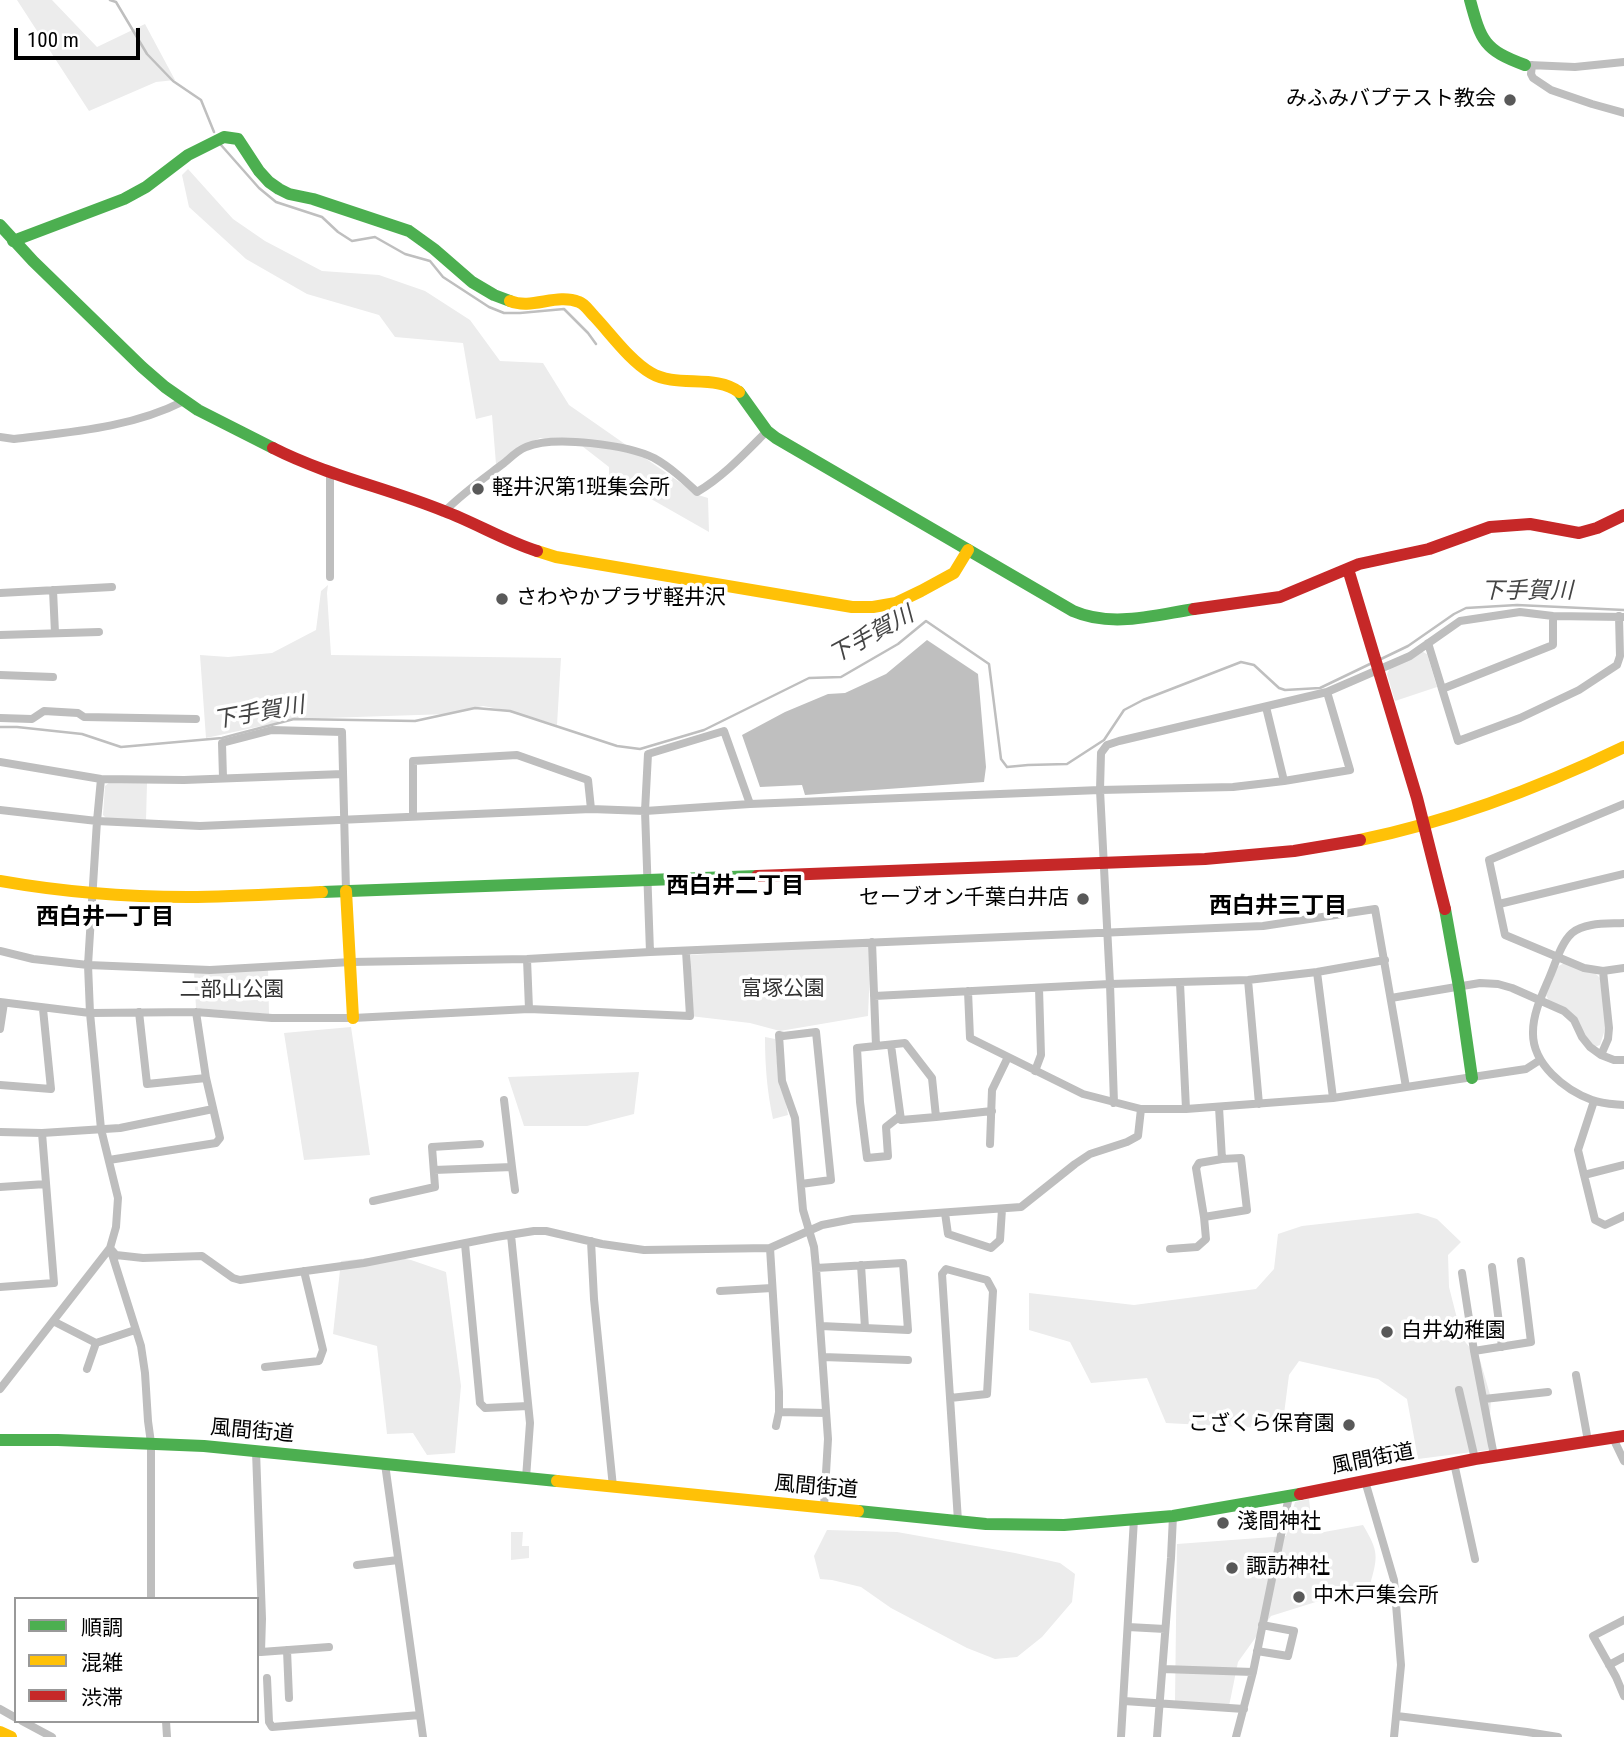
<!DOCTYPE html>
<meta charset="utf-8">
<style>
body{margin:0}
#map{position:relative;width:1624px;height:1737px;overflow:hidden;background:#fff;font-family:"Roboto Condensed","Noto Sans JP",sans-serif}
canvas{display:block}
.legend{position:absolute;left:14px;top:1597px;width:245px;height:126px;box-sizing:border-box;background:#fff;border:2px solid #999;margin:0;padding:9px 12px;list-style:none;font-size:21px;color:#000}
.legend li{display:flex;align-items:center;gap:14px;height:35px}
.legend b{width:35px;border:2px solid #999}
.scale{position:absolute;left:14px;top:28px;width:126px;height:32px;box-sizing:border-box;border:4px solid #000;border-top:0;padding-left:9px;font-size:21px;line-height:24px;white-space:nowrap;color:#000;-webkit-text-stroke:5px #fff;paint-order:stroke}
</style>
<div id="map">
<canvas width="1624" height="1737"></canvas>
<ul class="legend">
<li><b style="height:9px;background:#4caf50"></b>順調</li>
<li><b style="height:9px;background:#ffc107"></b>混雑</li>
<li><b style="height:9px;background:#c62828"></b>渋滞</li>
</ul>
<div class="scale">100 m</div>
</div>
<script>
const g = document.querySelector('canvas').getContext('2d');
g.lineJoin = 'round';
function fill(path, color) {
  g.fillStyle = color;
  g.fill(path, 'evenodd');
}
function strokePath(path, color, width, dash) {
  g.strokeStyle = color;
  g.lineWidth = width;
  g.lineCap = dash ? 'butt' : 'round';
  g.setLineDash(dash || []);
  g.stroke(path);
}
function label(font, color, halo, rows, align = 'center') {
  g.font = font + ' "Roboto Condensed","Noto Sans JP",sans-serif';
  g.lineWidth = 7;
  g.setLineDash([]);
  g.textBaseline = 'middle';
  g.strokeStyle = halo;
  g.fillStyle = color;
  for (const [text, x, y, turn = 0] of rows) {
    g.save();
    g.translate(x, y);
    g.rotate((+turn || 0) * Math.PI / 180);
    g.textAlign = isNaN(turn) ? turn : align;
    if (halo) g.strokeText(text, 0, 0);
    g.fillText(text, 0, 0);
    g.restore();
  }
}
fill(new Path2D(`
 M17,0H52L97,47L145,24L175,80L156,82L89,111Z
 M188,169L233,219L265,241L322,271L379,275L425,291L470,320L500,361L543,363L569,405L698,495L708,498L709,532L609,475V467L582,446L540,438L514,450L496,464L492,415L476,419L463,343L395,337L379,315L307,294L246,259L189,207L182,175Z
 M328,585L327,593L331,655L561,658L557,725L510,711L483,706L449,714L294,719L206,738L200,655L228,657L272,653L316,630L321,591Z
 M1421,651L1427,654L1437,687L1395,701L1387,674L1390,668Z
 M110,782L147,783L146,821L107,819L103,815L105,786Z
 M871,944L868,1016L780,1031L750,1023L690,1016L691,955Z
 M1564,963L1595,973L1600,978L1606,1026L1600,1045L1592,1048L1572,1016L1549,1001L1546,995L1557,967Z
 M268,968L269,1014L196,1008L194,971Z
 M351,1027L370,1155L304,1160L284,1033Z
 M765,1037L775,1039L779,1085L786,1102L788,1115L773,1119C767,1091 765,1065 765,1037Z
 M639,1072L634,1114L587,1126H524L508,1077Z
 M1418,1213L1437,1219L1461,1242L1448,1255L1449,1287L1462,1338L1480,1360L1491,1398L1488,1450L1418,1459L1407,1399L1378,1379L1299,1361L1289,1375L1284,1414L1260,1428L1166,1423L1147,1378L1091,1383L1070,1342L1029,1330V1293L1134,1305L1256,1289L1274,1269L1278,1234L1302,1226Z
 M388,1256L411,1260L446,1272L461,1386L455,1453L427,1455L413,1433L387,1434L377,1346L333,1334L341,1261Z
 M1309,1499L1313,1534L1363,1525C1379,1552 1378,1556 1370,1585L1271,1616L1238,1662L1228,1711L1175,1701L1177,1544L1286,1536L1295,1502Z
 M827,1530L897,1532L1015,1553L1060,1563L1075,1574L1072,1602L1042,1637L1017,1657L995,1659L967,1648L891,1608L861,1587L832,1580L820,1579L814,1556Z
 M511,1532H523L522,1546H529V1558L511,1560Z`), '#ececec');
fill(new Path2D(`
 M927,640L978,674L986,767L984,782L805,795L802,785L760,787L742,735L785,712L828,694L845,693L886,674Z`), '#bfbfbf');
strokePath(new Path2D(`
 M110,0L116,2L147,54L173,81L201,100L214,132
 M221,145L259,188L276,202L322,217L338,232L352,241L375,237L405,254L430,261L443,277L489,307L504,313H520L564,309L588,333L596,344
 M1381,659L1408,646L1454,614L1466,608L1517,605L1624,610
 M0,727H17L82,734L121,747L222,738L294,719L415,721L475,708L510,711L617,746L640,749L704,730L809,678L841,677L898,644L926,621L989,664L1001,759L1007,767L1028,765L1067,764L1104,740L1124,710L1143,700L1241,662L1254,665L1279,688L1285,690L1320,688L1372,663`), '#bfbfbf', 2.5);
strokePath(new Path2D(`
 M1529,65L1575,67L1624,62
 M1532,65L1531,74L1533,78L1551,90L1592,104L1624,113
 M0,437L14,439C71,432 131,428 184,401
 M330,472V577
 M445,511C464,492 483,479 504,463C511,457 518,450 526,447C554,435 628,445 654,458C670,467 683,479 697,492C724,476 745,453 767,431
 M53,590L55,633
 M0,593L112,587
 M0,635L99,632
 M1428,643L1458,741L1520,718L1579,690L1617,665L1620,656L1619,616
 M0,675L53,677
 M1442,689L1553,645V616
 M1266,707L1284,781
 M0,718L32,719L44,711L78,713L84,717L196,719
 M0,762L101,779L184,780L343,774
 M223,778L222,743L272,730L342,732L346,891
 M1624,804L1489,860L1505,935L1584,968L1603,971L1624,968
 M0,810L97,821L200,826L591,809L645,811L750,804L1100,790L1233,787L1284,781L1350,770L1327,692
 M413,816V761L517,755L588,780L591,809
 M1499,904L1624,874
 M1624,923C1608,924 1585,922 1572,933C1561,943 1556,962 1550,976C1543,993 1533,1012 1533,1032C1532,1064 1565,1090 1592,1100C1602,1104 1614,1104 1624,1105
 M872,942L876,1046L857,1048L860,1102L867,1158L888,1156L886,1127L900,1116
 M0,951L33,959L88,965L210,970L351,962L527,959L650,952L1263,926L1375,909L1406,1087
 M650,952L645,811L648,754L724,731L750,804
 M527,959L529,1009
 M1317,972L1333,1098
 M1248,980L1259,1104
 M1180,983L1186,1109
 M968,991L970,1038L1083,1094L1141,1109H1186L1333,1098L1526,1069L1540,1060
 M874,996L1110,984L1248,980L1317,972L1385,960
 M1391,998L1480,983L1498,984L1512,988L1564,1011L1574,1020L1582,1037L1590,1047L1601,1055L1614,1060H1624
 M0,1002L90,1013L196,1012L272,1018H353L529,1009L690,1016L686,951
 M139,1012L147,1084L206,1078
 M0,1029L4,1003
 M876,1046L905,1043L932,1078L936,1117L901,1120L891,1045
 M1601,1055L1608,1039L1609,1028L1603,971
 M1035,1071L1041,1055L1039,988
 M0,1085L51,1089L43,1009
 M1114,1103L1110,984L1100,790L1101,753L1107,745L1119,741L1327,692L1410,656L1460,621L1520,612L1553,616L1624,617
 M936,1117L992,1111
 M0,1132L42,1133L120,1128L213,1109
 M990,1144L992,1090L1008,1057
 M109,1160L216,1143L220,1138L206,1078L196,1012
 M1624,1165L1584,1175L1595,1220L1605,1225L1624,1216
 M512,1167L515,1190
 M434,1170L512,1167L504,1100
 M1584,1175L1578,1150L1594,1101
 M801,1184L831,1180L816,1032L783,1036L779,1035L782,1081L795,1118L803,1210L814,1247L816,1268L828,1439L824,1507
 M0,1187L46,1184
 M373,1201L435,1187L432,1147L480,1144
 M945,1213L948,1234L991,1248L1000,1240L1002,1209
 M1204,1217L1247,1210L1241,1158L1222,1159
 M511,1235L530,1423L526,1478
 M591,1241L594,1299L613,1487
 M465,1244L480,1403L485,1408L528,1406
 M110,1248L116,1255L143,1258L202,1256L233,1278L240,1280L364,1263L496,1237L534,1231H546L602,1244L644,1250L770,1248L822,1225L853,1219L1021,1207L1075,1164L1090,1154L1127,1142L1138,1136L1141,1109
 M770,1248L779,1392V1412L776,1426
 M1170,1249L1197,1247L1206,1239L1204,1217L1196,1168L1199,1163L1222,1159L1219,1107
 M111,1251L141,1346L145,1373L148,1421L151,1443V1599
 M861,1265L865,1328
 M1492,1267L1502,1347
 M816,1268L903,1263L908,1330L821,1326
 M1462,1273L1474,1351L1494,1456
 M0,1287L54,1283L42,1133
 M720,1291L772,1288
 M53,1321L96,1343
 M1474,1351L1531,1342L1521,1261
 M823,1357L908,1360
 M265,1367L319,1361L323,1350L304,1271
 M87,1369L96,1343L135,1330
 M1576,1375L1588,1441
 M0,1389L110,1248L116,1227L118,1198L101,1129L90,1013L88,965L97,821L101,779
 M1459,1390L1475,1459
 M950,1398L987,1394L993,1291L987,1280L946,1269L942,1274L958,1521
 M1484,1399L1548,1392
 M779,1412L826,1413
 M1613,1438L1624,1461
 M256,1451L262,1619L261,1652H257
 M1454,1463L1475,1559
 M385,1464L423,1737
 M1365,1481L1394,1580L1401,1665L1394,1737
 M357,1565L398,1560
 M1624,1620L1593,1636L1616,1677L1624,1696
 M1128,1627L1165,1629
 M287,1650L289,1698
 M1257,1651L1288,1656L1294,1631L1262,1625
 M261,1652L329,1647
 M1609,1665L1624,1657
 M1163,1669L1253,1672
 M267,1678L269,1722L272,1727L420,1715
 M1124,1701L1244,1709
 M0,1709L16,1718
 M1397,1716L1527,1732L1558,1737
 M22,1721L52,1737
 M166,1721L167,1737
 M1121,1737L1134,1519
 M1157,1737L1171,1558L1173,1516
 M1236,1737L1253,1672L1289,1496`), '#bebebe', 8);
strokePath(new Path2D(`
 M1470,0C1481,41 1484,50 1525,65
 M0,225L33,261L142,367L165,387L198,410L273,448
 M13,241L124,199L146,187L188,155L224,137L238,139L259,171L269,182L279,189L289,194L313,199L409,231L434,249L472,282L494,295L510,301
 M739,392L767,431L776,438L1073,611C1112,628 1155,615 1194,609
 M322,892L757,876
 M1445,909L1459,987L1472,1078
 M0,1440H58L204,1446L557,1481
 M858,1511L986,1524L1064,1525L1173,1516L1300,1494`), '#4caf50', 12);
strokePath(new Path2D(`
 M510,301C532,310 556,293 579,302C585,304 589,311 594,316C611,334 630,361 651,373C676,388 716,374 739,392
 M537,551L556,557L852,607H873L896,603L921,591L954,573L968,550
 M1360,840C1452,821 1539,788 1624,747
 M0,881C62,892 125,897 188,897C233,897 278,894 322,892
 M346,891L353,1018
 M557,1481L858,1511
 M0,1732L11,1737`), '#ffc107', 12);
strokePath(new Path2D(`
 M273,448C328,476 388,488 444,511C476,523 505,541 537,551
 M1348,569L1417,798L1445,909
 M1194,609L1280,597L1359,564L1429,549L1490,527L1530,524L1579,533L1597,528L1624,515
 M757,876L1205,859L1294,851L1360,840
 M1300,1494L1475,1459L1624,1436`), '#c62828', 12);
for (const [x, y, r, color] of [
 [1510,100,7,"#595959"],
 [478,489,7,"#595959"],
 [502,599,7,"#595959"],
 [1083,899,7,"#595959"],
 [1387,1332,7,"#595959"],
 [1349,1425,7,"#595959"],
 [1223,1523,7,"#595959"],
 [1232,1568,7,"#595959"],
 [1299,1597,7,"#595959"]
]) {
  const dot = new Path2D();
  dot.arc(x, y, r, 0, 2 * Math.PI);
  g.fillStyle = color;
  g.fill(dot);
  strokePath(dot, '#fff', 2.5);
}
label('21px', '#000', '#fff', [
 ["みふみバプテスト教会",1496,100,"right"],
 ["軽井沢第1班集会所",492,489],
 ["さわやかプラザ軽井沢",516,599],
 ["セーブオン千葉白井店",1069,899,"right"],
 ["白井幼稚園",1401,1332],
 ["こざくら保育園",1335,1425,"right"],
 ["淺間神社",1237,1523],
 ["諏訪神社",1246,1568],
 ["中木戸集会所",1313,1597]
], 'left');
label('21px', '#333', '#fff', [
 ["富塚公園",783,990],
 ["二部山公園",232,991]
]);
label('21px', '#000', '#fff', [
 ["風間街道",252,1432,5],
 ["風間街道",1373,1460,-11],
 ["風間街道",816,1488,5]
]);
label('italic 23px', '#444', '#fff', [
 ["下手賀川",1527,592],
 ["下手賀川",872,636,-29],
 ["下手賀川",259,714,-10]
]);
label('bold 23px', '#000', '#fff', [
 ["西白井二丁目",735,887],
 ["西白井三丁目",1278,907],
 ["西白井一丁目",105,918]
]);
</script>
